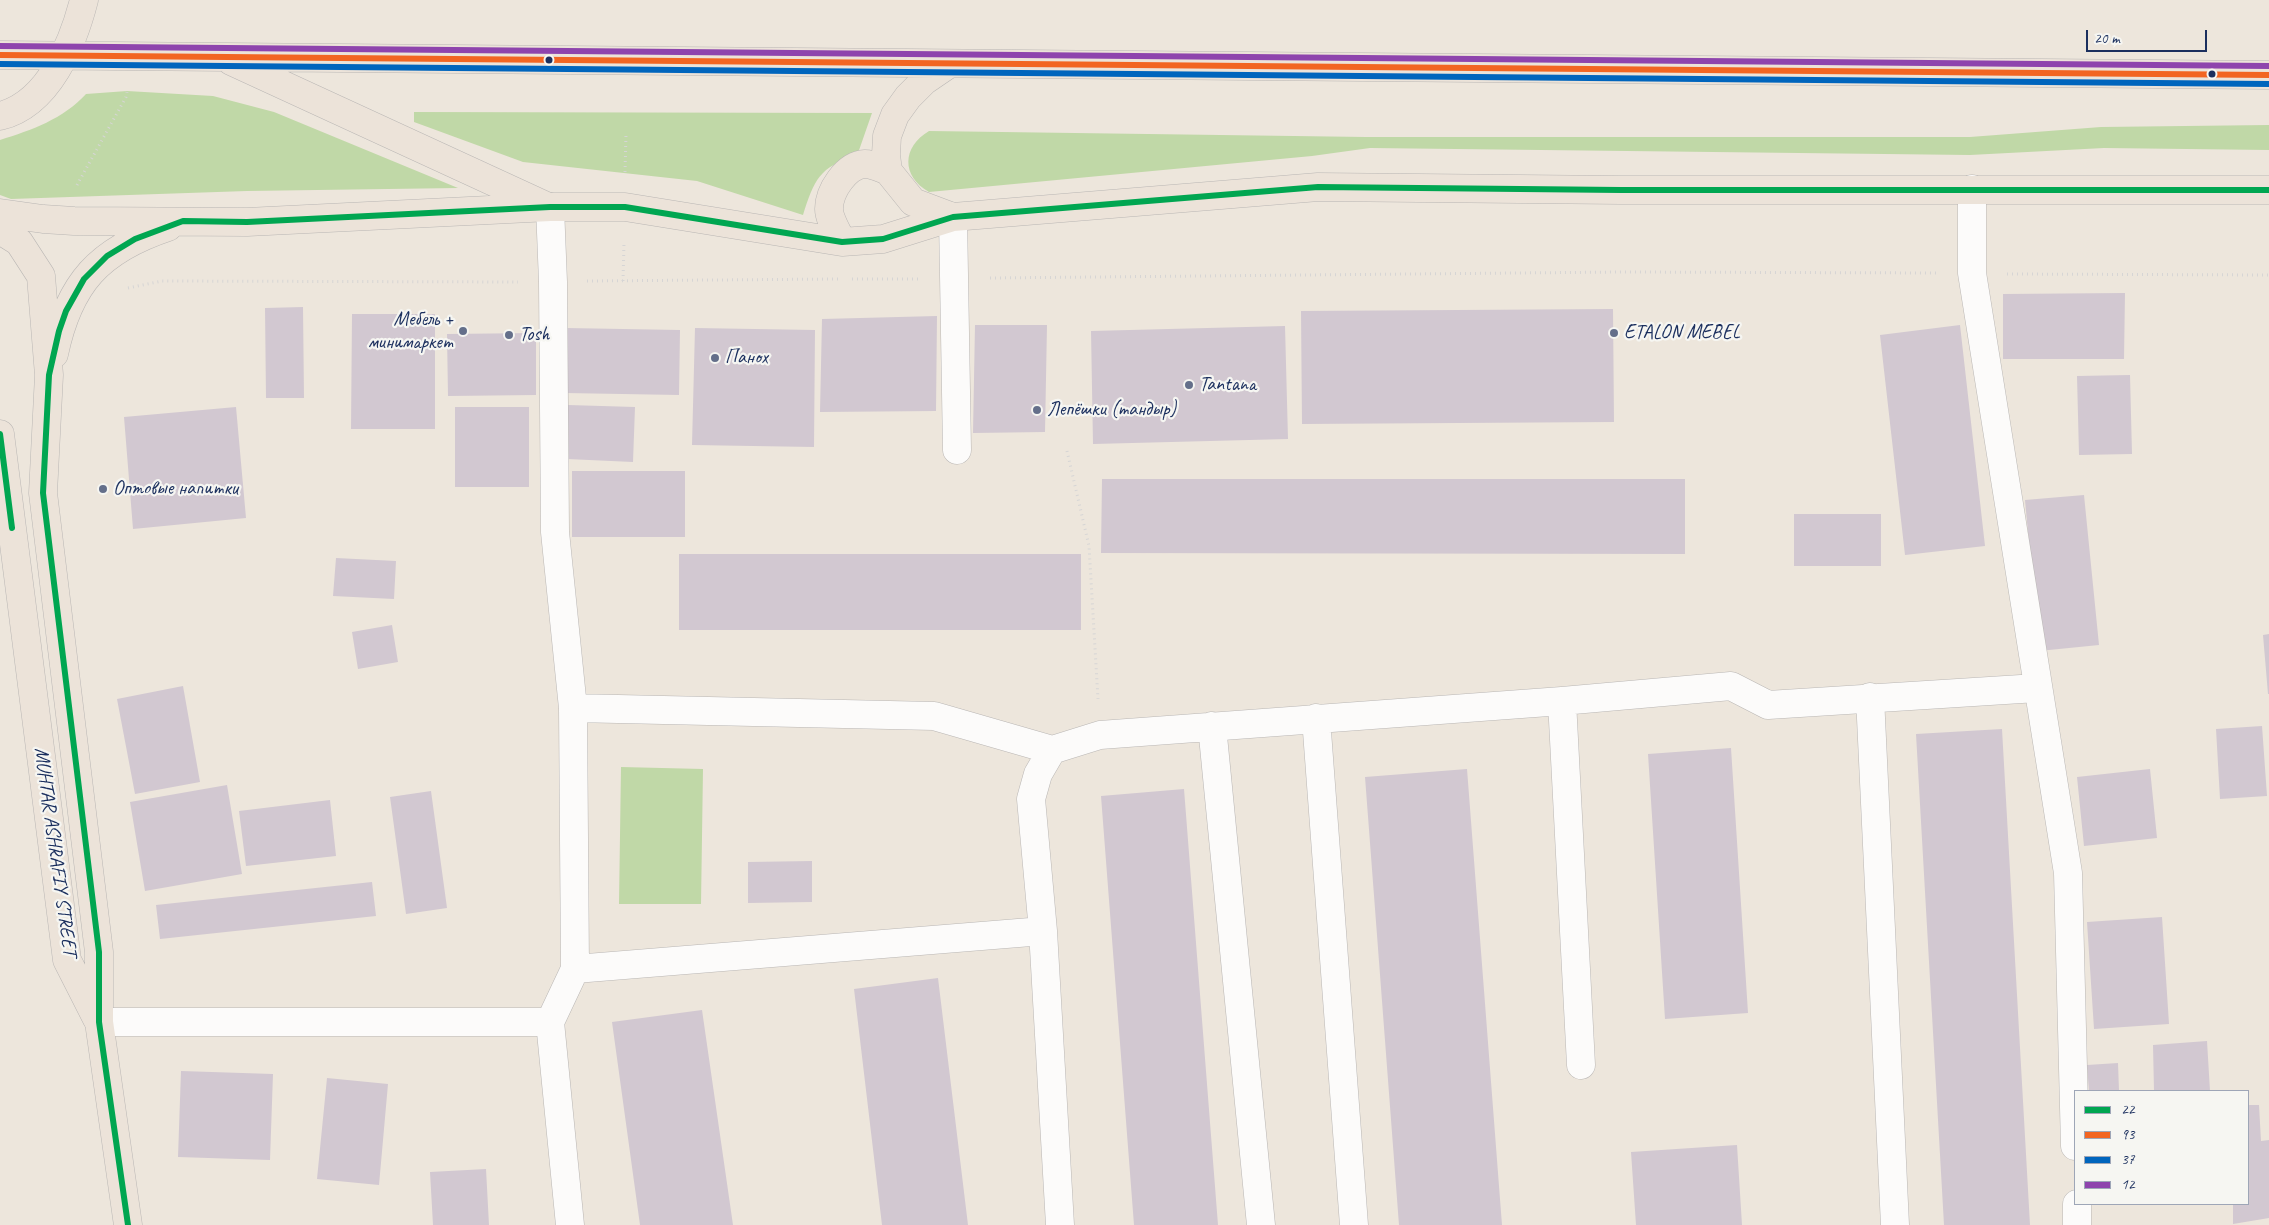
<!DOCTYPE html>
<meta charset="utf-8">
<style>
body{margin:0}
#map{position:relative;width:2269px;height:1225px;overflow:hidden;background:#ede6dc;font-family:Caveat,sans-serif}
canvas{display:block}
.legend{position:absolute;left:2074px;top:1090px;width:175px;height:115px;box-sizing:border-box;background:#f6f6f2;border:1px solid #9ea6b7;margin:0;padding:6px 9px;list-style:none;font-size:15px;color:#1b2f5e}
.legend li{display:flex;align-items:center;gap:10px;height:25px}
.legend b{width:25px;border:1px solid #9ea6b7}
.scale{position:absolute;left:2086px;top:30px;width:121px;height:22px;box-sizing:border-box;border:2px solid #1b2f5e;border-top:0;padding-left:6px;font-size:15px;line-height:18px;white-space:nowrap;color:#1b2f5e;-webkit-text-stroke:4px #f6f6f2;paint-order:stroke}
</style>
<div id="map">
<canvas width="2269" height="1225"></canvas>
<ul class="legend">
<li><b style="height:6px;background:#00a651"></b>22</li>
<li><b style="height:6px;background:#f26522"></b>93</li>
<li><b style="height:6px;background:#0065bd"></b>37</li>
<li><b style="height:6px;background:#8e44ad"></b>12</li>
</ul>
<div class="scale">20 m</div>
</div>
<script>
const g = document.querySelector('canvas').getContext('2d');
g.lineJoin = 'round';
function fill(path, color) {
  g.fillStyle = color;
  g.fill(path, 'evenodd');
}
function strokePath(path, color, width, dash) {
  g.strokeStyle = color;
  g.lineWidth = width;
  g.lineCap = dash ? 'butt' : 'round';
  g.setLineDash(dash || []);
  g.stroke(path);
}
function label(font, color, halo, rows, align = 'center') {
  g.font = font + ' Caveat,sans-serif';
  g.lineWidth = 4.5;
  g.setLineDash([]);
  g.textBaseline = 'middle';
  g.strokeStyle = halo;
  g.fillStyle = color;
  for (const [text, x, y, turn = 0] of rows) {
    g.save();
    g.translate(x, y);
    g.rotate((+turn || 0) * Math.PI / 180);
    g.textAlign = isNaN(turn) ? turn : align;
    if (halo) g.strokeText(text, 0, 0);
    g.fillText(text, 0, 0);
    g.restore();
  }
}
fill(new Path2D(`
 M127,91L213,96L274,112L458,188L247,191L11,199L0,195V140C32,130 63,119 86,94Z
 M414,112L872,113L857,156C819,166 814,181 803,215L697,181L523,162L414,122Z
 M2269,125V150L2104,148L1970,155L1370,148L1312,156L929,192C901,176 902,147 929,131L1366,137H1970L2101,127Z
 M621,767L703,769L701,904H619Z`), '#c0d8a7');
fill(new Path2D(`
 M2125,293L2124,359H2003V294Z
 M303,307L304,398H266L265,308Z
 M1613,309L1614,422L1302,424L1301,311Z
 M352,314H435V429H351Z
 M937,316L936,411L820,412L822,319Z
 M975,325H1047L1045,432L973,433Z
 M1960,325L1985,546L1905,555L1880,335Z
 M1285,326L1288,439L1093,444L1091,331Z
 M566,328L680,330L679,395L565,393Z
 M695,328L815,330L814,447L692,445Z
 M536,333V395L448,396L447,334Z
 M2130,375L2132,454L2079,455L2077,376Z
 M568,405L635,407L633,462L567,459Z
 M236,407L246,518L133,529L124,417Z
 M455,407H529V487H455Z
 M572,471H685V537H572Z
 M1102,479H1685V554L1101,553Z
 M2084,495L2099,645L2039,651L2025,500Z
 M1794,514H1881V566H1794Z
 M679,554H1081V630H679Z
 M336,558L396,561L394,599L333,596Z
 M392,625L398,662L358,669L352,632Z
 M2269,634V694H2268L2263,635Z
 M183,686L200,782L135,794L117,699Z
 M2262,726L2267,796L2220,799L2216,729Z
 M2002,729L2030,1225H1944L1916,734Z
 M1731,748L1748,1013L1665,1019L1648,754Z
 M1467,769L1502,1225H1399L1365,777Z
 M2150,769L2157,838L2084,846L2077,777Z
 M227,785L242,874L145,891L130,802Z
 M1184,789L1218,1225H1134L1101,796Z
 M431,791L447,908L406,914L390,797Z
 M330,800L336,856L246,866L239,811Z
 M812,861V902L748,903V862Z
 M372,882L376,916L160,939L156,905Z
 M2162,917L2169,1024L2094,1029L2087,922Z
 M938,978L968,1225H882L854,989Z
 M702,1010L733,1225H640L612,1022Z
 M2207,1041L2210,1091H2154L2153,1045Z
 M2118,1063L2119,1091H2089L2087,1065Z
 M181,1071L273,1074L270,1160L178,1157Z
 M327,1078L388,1084L379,1185L317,1179Z
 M2248,1105H2259L2261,1141L2269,1140V1218L2233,1224V1204H2248Z
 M1737,1145L1742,1225H1636L1631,1152Z
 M486,1169L489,1225H433L430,1172Z`), '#d2c8d1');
const minor = new Path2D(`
 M1972,189V273L2068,873L2075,1146
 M550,207L553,282L555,532L573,708L575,969L550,1022L570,1225
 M953,217L957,450
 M1870,697L1895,1225
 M1562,701L1581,1065
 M573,708L934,716L1052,750
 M1316,718L1354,1225
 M1212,726L1261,1225
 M575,969L1043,931
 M99,1022H550
 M2077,1204V1225
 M1060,1225L1043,931L1031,799L1038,774L1052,750L1100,735L1562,701L1731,686L1768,705L2037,688`);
const major = new Path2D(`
 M0,55L2269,75
 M231,61L546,206
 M949,64L924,81L908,97L895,115L887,136L886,155L888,171L913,202L953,217
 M0,116C49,104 73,43 84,0
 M0,213L43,219L74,221L247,222L550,207H625L842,242L883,239L953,217L1318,187L1621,190H2269
 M0,230L19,242L41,276L49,375L43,493L99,952V1022L128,1225
 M842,242C838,233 829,219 829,209C829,191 846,165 865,164C873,164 880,168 888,171
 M54,354C69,283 99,250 168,227
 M0,434L67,960L97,1019`);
strokePath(minor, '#b9b6b4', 29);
strokePath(major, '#b9b6b4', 29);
strokePath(new Path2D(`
 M625,172L626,134
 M77,185L126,97L127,92
 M2007,274L2269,275
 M990,278L1622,272L1938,273
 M852,279H918
 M587,281L838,279
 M623,281L624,242
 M128,288L162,281L518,282
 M1067,451L1089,546L1098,699`), '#d6d5d5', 3, [1, 4]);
strokePath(minor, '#fcfbfa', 28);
strokePath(major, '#ece3d9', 28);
strokePath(new Path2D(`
 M0,434L12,528
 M128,1225L99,1022V952L43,493L49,375L59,331L66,311L84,279L107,256L135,239L183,221L247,222L550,207H625L842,242L883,239L953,217L1318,187L1621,190H2269`), '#00a651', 6);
strokePath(new Path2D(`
 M0,55L2269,75`), '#f26522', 6);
strokePath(new Path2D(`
 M0,64L2269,84`), '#0065bd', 6);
strokePath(new Path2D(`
 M0,46L2269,66`), '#8e44ad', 6);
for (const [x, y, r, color] of [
 [549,60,4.5,"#1b2f5e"],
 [2212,74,4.5,"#1b2f5e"],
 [463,331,5,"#646f8a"],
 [1614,333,5,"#646f8a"],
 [509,335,5,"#646f8a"],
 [715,358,5,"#646f8a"],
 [1189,385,5,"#646f8a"],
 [1037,410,5,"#646f8a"],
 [103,489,5,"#646f8a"]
]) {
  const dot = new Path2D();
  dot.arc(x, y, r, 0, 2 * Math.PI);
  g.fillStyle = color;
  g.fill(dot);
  strokePath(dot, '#f6f6f2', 2);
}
label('20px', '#1b2f5e', '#f6f6f2', [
 ["Мебель +",453,320,"right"],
 ["минимаркет",453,343,"right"],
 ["ETALON MEBEL",1624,333],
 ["Tosh",519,335],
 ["Панох",725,358],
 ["Tantana",1199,385],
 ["Лепёшки (тандыр)",1047,410],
 ["Оптовые напитки",113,489]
], 'left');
label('20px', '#1b2f5e', '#f6f6f2', [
 ["MUHTAR ASHRAFIY STREET",55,852,82]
]);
</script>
